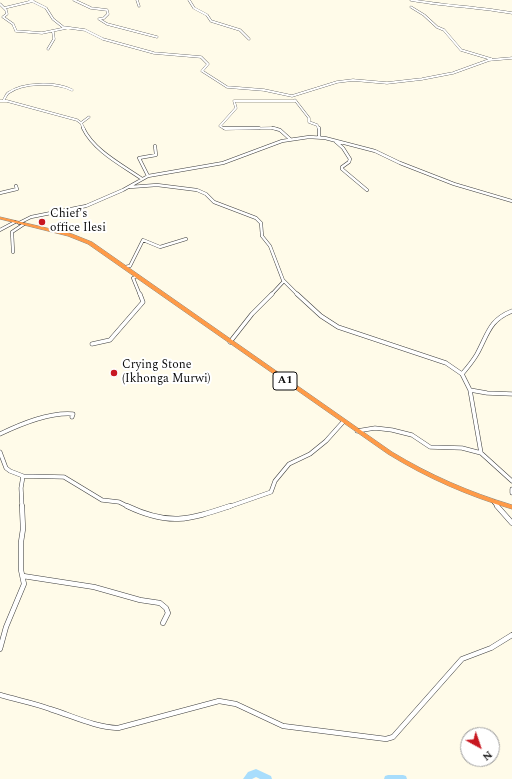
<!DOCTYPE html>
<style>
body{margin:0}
#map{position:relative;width:512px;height:779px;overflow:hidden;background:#fffbe9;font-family:Spectral,serif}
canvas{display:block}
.north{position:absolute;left:460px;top:727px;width:40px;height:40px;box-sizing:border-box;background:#fff;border:1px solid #9d9d9d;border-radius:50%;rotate:140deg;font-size:11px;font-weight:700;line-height:16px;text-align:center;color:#0b0b0b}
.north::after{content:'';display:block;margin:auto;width:14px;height:18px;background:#c81720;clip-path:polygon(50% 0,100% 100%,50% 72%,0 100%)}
</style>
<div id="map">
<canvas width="512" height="779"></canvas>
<div class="north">N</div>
</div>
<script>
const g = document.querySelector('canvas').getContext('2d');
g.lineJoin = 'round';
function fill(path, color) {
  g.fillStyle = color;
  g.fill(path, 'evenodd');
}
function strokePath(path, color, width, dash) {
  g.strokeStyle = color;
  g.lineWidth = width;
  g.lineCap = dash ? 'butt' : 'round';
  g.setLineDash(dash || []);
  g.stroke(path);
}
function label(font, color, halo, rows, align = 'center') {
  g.font = font + ' Spectral,serif';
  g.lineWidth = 4;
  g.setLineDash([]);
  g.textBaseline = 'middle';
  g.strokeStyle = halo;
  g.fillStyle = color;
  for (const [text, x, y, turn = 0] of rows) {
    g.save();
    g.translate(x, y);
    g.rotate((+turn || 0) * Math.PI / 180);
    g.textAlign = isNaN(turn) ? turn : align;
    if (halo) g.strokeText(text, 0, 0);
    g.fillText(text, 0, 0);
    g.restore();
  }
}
fill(new Path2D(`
 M256,769L271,776L272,779H260L256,777L252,779H243L248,772Z
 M388,775H403L406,776L407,779H384L385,776Z`), '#a8ddfc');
const minorFar3 = new Path2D(`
 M30,0L46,8L53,19L63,27L85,30L103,39L154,53L201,57L208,64L202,71L227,87L264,90L292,96L337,82L353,80L387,83L422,79L453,73L489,60L512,58
 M74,0L91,8L107,10L108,14L104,18L99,19
 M137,0L139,6
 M189,0L194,8L207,15L211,21L240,30L249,39
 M411,0C445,6 478,7 512,13
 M0,4L6,10L7,14L3,17L13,24L16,31L42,33L66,28
 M411,7L424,15L437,27L444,30L461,50L491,59
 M4,8L33,1
 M99,19L107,24L157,37
 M48,49L54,39L53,32
 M295,100L309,118V122L317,125L319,129
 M0,101H7L77,120L81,123
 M3,101C5,98 6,95 8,93C23,82 56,82 72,90
 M84,129L81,123L89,117
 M277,129L272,128L225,129L220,126L236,108L234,101H296`);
const minorFar2 = new Path2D(`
 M83,128C94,151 122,165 142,179
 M224,128H259
 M273,128L280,130L290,139
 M319,128V137
 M335,141L343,148L350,159L349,162L342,167V169L367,190
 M148,176L139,158L156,155L155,146
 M130,187L157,185L197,190L206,194L214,202L256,218L261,223L262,236L270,246L283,280L298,295
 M0,193L17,189L16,186
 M19,223L31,217L86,206L123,190L148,176L223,163L282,141L309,137L325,138L375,151L400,163L454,184L512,201
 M0,230L15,222
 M13,252L12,232L24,224
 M125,267L130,266L143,240L160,247L186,239
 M137,276L133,278L140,295
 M271,295L284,281`);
const minorFar1 = new Path2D(`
 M297,294L321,316L338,327L446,363L462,374L470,390L481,453L512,481
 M230,342L252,314L272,294
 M92,344L110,340L143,302L140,294
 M462,374C468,367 473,361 477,354C488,334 489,320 512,311
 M470,390L487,393L512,394
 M357,431L375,428L392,430L412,435L430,447L462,448L481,453
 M0,434C21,424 49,412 73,414L72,417
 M0,452L6,468L10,471L23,476L64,477L102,500L119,502L129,507
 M512,489V493
 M494,502L498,507
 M22,507L21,488L23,476
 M228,507L271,492L275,481L289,464L310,454L326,441L343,422`);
const minor = new Path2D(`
 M127,506C169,526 188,520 230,506
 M497,506L512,523
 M23,576L94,587L140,600L160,603L166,608L168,613L163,623
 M0,649L6,627L24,584L21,570V542L23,529L22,506
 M0,695C17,700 34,703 50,709C73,716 94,727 118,728L219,701L236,704L283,726L386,739L393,737L462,659L491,648L512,635`);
const highway = new Path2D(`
 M0,217L72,234L92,242L392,452C430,475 469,492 512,505V509C468,496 427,478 388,454L88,244L68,236L0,219Z`);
strokePath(minorFar3, '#3e3e3e', 2.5);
strokePath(minorFar2, '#3e3e3e', 3.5);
strokePath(minorFar1, '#3e3e3e', 4.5);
strokePath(minor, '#3e3e3e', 5.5);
strokePath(highway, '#1c1c1c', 0.5);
strokePath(minorFar3, '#fff', 2);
strokePath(minorFar2, '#fff', 2.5);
strokePath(minorFar1, '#fff', 3.5);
strokePath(minor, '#fff', 4.5);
fill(highway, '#ff9a47');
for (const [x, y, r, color] of [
 [42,222,4,"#c81720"],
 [114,373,4,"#c81720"]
]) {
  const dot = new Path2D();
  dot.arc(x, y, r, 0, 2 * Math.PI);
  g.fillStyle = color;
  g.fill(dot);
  strokePath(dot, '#fff', 1.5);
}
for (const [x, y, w] of [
 [285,381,24]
]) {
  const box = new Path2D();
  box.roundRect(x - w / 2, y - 9, w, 18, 3);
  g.fillStyle = '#fff';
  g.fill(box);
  strokePath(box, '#0b0b0b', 1);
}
label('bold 11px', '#0b0b0b', null, [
 ["A1",285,381]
]);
label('12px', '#0b0b0b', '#fff', [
 ["Chief's",50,215],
 ["office Ilesi",50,229],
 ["Crying Stone",122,366],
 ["(Ikhonga Murwi)",122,380]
], 'left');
</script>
